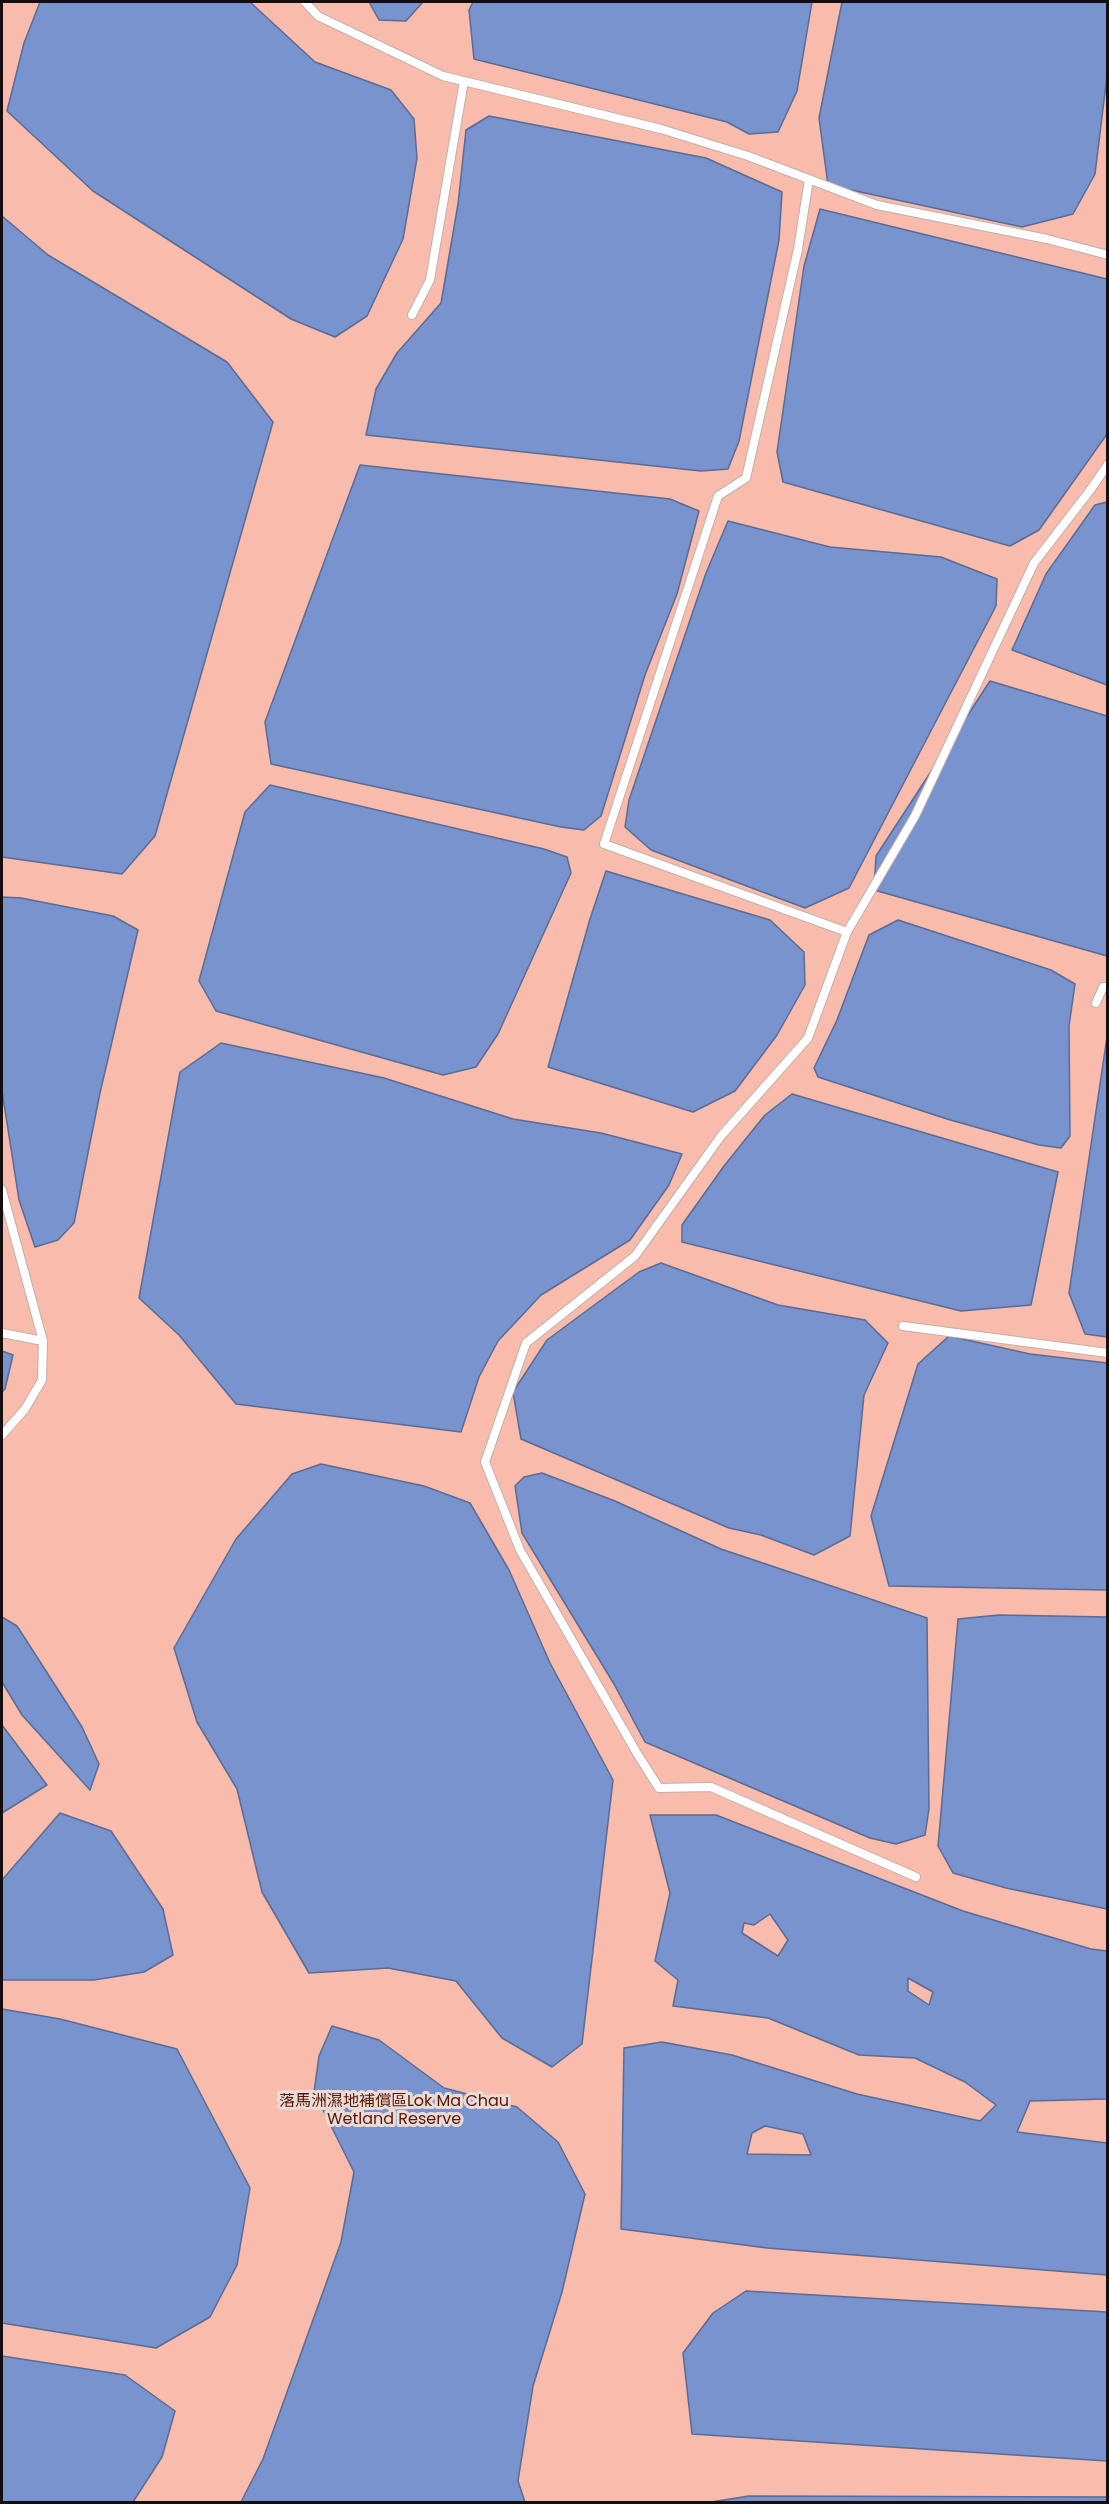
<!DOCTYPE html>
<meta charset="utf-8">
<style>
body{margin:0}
#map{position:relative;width:1109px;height:2504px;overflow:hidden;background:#ebdbd7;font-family:Poppins,sans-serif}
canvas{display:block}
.frame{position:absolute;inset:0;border:3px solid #140f0e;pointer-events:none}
</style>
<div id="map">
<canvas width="1109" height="2504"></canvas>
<div class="frame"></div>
</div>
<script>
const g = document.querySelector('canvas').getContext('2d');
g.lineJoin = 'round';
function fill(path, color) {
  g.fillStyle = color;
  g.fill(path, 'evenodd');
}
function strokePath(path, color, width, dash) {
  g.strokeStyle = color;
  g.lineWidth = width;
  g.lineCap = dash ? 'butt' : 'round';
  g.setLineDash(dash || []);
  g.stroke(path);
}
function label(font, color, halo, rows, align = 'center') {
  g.font = font + ' Poppins,"Noto Sans SC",sans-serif';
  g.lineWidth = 6;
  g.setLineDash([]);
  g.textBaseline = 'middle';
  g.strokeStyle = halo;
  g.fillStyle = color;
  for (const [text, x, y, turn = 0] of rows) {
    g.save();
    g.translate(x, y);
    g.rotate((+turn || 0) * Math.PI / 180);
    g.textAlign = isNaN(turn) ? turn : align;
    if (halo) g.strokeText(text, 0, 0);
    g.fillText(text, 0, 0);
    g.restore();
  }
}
fill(new Path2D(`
 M2,2H1107V2502H2Z`), '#f9bbab');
const water = new Path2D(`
 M40,2H250L315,62L391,90L414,119L417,158L403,239L367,316L335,337L291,319L93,191L7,111L24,43Z
 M369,2H423L406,21L379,20Z
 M473,2H812L797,91L778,132L749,134L727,122L474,59L469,10Z
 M842,2H1107V76L1095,174L1073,214L1022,227L828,185L819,118Z
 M489,116L706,158L782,192L779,240L739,441L728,469L701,471L366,435L376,389L397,353L441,303L458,204L466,130Z
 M820,209L1107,279V434L1039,530L1010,546L783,482L777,452L804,266Z
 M2,216L48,255L227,362L273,422L155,836L122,874L2,857Z
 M360,465L670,499L699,511L677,594L645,675L601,816L584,830L561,827L271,764L265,722Z
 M1107,502H1108L1107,685L1012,650L1046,574L1095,505Z
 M728,521L830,547L941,557L997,579L996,606L849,888L805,908L651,850L625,827L629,800L706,573Z
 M990,681L1107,716V956L874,890L876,856Z
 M270,785L544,849L567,857L571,873L498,1034L476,1067L443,1075L216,1011L199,981L245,812Z
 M606,871L770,920L804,952L805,985L777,1035L735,1091L693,1112L548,1067L590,919Z
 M2,897L21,898L113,916L138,930L100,1093L74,1223L58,1240L35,1247L19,1200L2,1091Z
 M898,920L1051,970L1075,984L1069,1026L1070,1136L1061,1148L1039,1145L947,1119L818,1077L814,1068L837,1020L869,935Z
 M1107,1037V1337L1085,1334L1069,1293Z
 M221,1043L384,1078L513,1119L601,1133L682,1154L669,1185L630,1240L541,1295L498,1341L479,1377L461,1432L236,1404L179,1335L139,1298L180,1072Z
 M792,1094L1058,1172L1031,1305L961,1311L682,1242V1225L724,1166L765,1115Z
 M661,1263L778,1305L865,1320L888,1343L864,1395L850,1536L814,1555L761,1535L729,1528L521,1439L513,1392L547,1340L639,1272Z
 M949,1336L1030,1354L1107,1363V1590L889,1586L871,1516L918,1364Z
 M2,1351L13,1355L5,1389L2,1392Z
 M321,1464L424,1486L470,1503L509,1570L550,1663L613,1780L582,2044L552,2067L502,2038L456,1981L388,1968L309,1973L262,1892L237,1789L197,1722L174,1648L236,1539L292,1474Z
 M542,1473L615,1501L721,1549L927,1618L929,1809L925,1835L896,1844L870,1838L645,1742L614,1684L522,1533L515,1486L524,1477Z
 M999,1615L1107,1617V1909L1006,1888L953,1873L938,1846L958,1619Z
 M2,1617L17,1626L82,1727L99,1764L90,1790L22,1715L2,1682Z
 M2,1725L47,1785L2,1813Z
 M60,1813L111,1831L163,1909L173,1955L144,1972L94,1980H2V1880Z
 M650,1815H716L963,1911L1091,1949L1107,1951V2099L1030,2101L1017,2132L1107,2143V2275L767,2248L621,2229L624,2048L662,2042L732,2055L857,2094L980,2121L996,2105L965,2082L915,2058L859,2055L768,2018L673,2006L678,1980L655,1961L670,1893ZM770,1914L788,1940L778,1956L742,1933L744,1923L754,1925ZM908,1978L933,1992L929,2005L908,1991ZM765,2126L803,2134L811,2155L747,2154L752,2133Z
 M2,2009L60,2019L177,2049L250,2188L237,2265L210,2317L156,2348L2,2323Z
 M332,2026L379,2040L444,2088L517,2107L558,2142L585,2194L562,2292L533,2386L518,2481L525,2502H241L263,2459L341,2242L354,2172L314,2092L319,2056Z
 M746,2291L1107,2312V2461L692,2434L683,2353L713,2313Z
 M2,2356L125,2375L175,2411L162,2457L133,2502H2Z
 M749,2496L1107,2497L1108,2502H711Z`);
fill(water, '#7893ce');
strokePath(water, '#5a6b94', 1.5);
const service = new Path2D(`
 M305,2L318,16L443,76L661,129L748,156L877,205L1047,239L1108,255
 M809,179L798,249L746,478L718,496L604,844L847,932L808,1038L721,1136L635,1256L526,1343L485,1462L520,1550L638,1755L659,1788L711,1787L916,1877
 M412,315L430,280L464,81
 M847,932L915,816L1034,563L1091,489L1108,464
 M1096,1003L1103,987H1108
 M2,1190L43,1341L42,1380L25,1409L2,1435
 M903,1326L1108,1353
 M2,1333L43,1341`);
strokePath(service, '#c0b0ac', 10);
strokePath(service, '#fff', 8);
label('16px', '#581706', '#ebdbd7', [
 ["落馬洲濕地補償區Lok Ma Chau",394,2102],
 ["Wetland Reserve",394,2120]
]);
</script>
